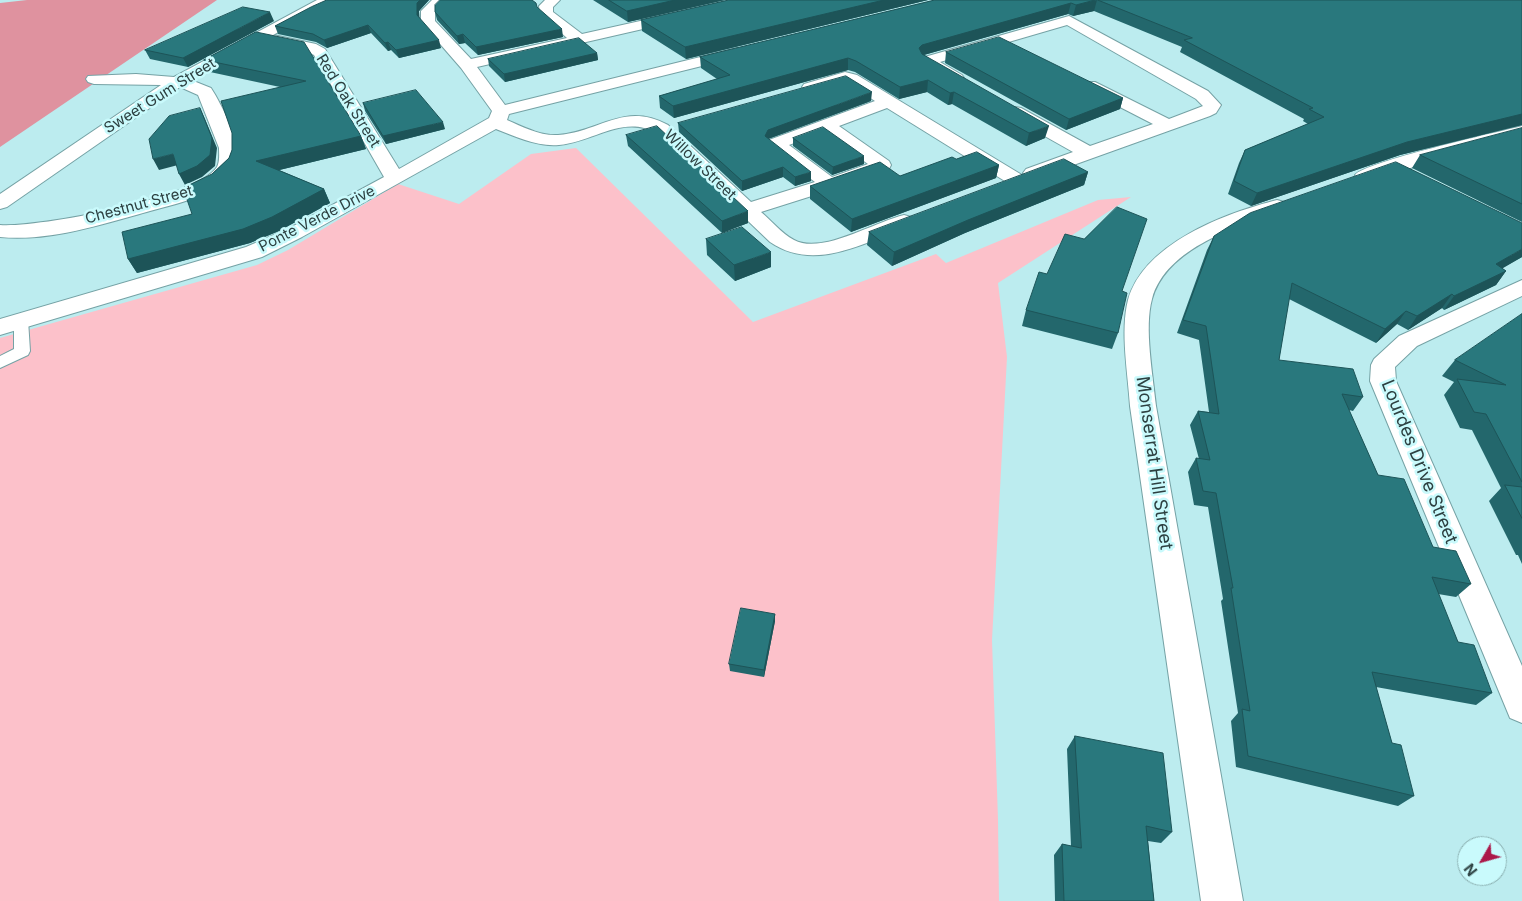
<!DOCTYPE html>
<style>
body{margin:0}
#map{position:relative;width:1522px;height:901px;overflow:hidden;background:#bcecef;font-family:Inter,sans-serif}
canvas{display:block}
.north{position:absolute;left:1457px;top:836px;width:50px;height:50px;box-sizing:border-box;background:#c9fafc;border:1px solid #8bb0b1;border-radius:50%;rotate:232deg;font-size:14px;font-weight:700;line-height:20px;text-align:center;color:#2d4041}
.north::after{content:'';display:block;margin:auto;width:18px;height:22px;background:#ab1849;clip-path:polygon(50% 0,100% 100%,50% 72%,0 100%)}
</style>
<div id="map">
<canvas width="1522" height="901"></canvas>
<div class="north">N</div>
</div>
<script>
const g = document.querySelector('canvas').getContext('2d');
g.lineJoin = 'round';
function fill(path, color) {
  g.fillStyle = color;
  g.fill(path, 'evenodd');
}
function strokePath(path, color, width, dash) {
  g.strokeStyle = color;
  g.lineWidth = width;
  g.lineCap = dash ? 'butt' : 'round';
  g.setLineDash(dash || []);
  g.stroke(path);
}
function label(font, color, halo, rows, align = 'center') {
  g.font = font + ' Inter,sans-serif';
  g.lineWidth = 5;
  g.setLineDash([]);
  g.textBaseline = 'middle';
  g.strokeStyle = halo;
  g.fillStyle = color;
  for (const [text, x, y, turn = 0] of rows) {
    g.save();
    g.translate(x, y);
    g.rotate((+turn || 0) * Math.PI / 180);
    g.textAlign = isNaN(turn) ? turn : align;
    if (halo) g.strokeText(text, 0, 0);
    g.fillText(text, 0, 0);
    g.restore();
  }
}
fill(new Path2D(`
 M576,148L753,322L936,254L946,263L1098,200L1131,197L998,283L1007,357L992,640L998,820L999,901H0V338L257,265L288,250L398,184L459,204L531,154Z`), '#fcc1ca');
fill(new Path2D(`
 M27,0H217L0,147V3Z`), '#df929f');
const service = new Path2D(`
 M21,315L26,317L28,320L30,351L28,355L0,368V356L14,349V320L16,317Z`);
const minor = new Path2D(`
 M317,0H334L332,3L273,35L316,44L325,49L399,169L489,118L492,111L461,68L421,22V11L432,0H447L435,12V21L471,59L567,38L540,14L539,6L545,0H560L553,7V12L582,34L734,0H759L752,4L477,67L505,105L737,48L742,50L745,53L742,56L509,114L507,120C523,127 540,136 558,135C600,132 624,101 668,125L751,202L815,182L769,148L766,144L769,140L875,101L846,82L810,92L804,90L802,87L804,84L845,72L857,75L1022,175L1025,179L1022,183L1015,185L1008,183L887,108L839,126L889,161L891,165L889,169L837,188L761,212C772,221 781,233 794,240C822,255 874,222 904,215L911,217L914,221L911,225C866,242 815,273 770,242L656,133C624,114 593,142 559,145C538,147 516,137 496,129L302,237L262,257L0,335V319L246,247L288,229L384,177L314,55L306,51L264,41L191,80L211,88C221,103 242,146 237,163C234,174 224,183 215,188C195,200 172,205 150,211C103,224 49,242 0,237V225C38,228 197,198 217,167C220,161 219,154 219,148L198,95L180,87L7,207L0,209V194L161,85L94,84L88,82L86,79L88,76L136,74L174,77ZM823,132L868,164L832,177L789,145Z
 M1069,16L1208,91L1221,105L1216,113L1210,116L1040,177L1033,179L1026,177L1023,173L1026,169L1073,152L1009,116L1006,112L1009,108L1015,107L1021,108L1090,146L1153,124L1083,88L1081,85L1083,82H1095L1169,119L1203,106L1196,99L1067,25L940,62L962,75L964,78L962,81C948,85 933,71 921,64L919,61L921,58Z
 M1522,126V136L1365,181L1358,179L1355,175C1364,162 1498,132 1522,126Z
 M1277,200L1284,202L1287,206L1284,210C1239,226 1166,247 1152,299C1144,327 1153,376 1156,406L1243,901H1201L1130,406C1128,374 1120,331 1128,300C1144,243 1226,213 1277,200Z
 M1522,280V296L1417,346L1395,367L1396,381L1522,666V723L1510,718L1370,381L1371,365L1374,359L1399,336Z`);
strokePath(service, '#75a2a5', 2);
strokePath(minor, '#75a2a5', 2);
fill(service, '#fff');
fill(minor, '#fff');
fill(new Path2D(`
 M327,0H429L419,11V18L441,48L399,58L391,50L388,51L371,33L327,48L316,42L278,34L275,26Z
 M593,0H725L628,22Z
 M730,0H928L686,59L642,31L641,20Z
 M935,0H1522V125L1400,155L1251,206L1228,194L1239,163L1245,150L1308,124L1303,121L1304,119L1180,52L1182,47L1094,11L1073,16L1068,14L924,55L1045,138L1026,146L952,104L948,105L927,92L899,99L855,72L848,70L674,118L660,108L659,96L717,79L701,68L700,57Z
 M537,7L563,37L478,55L465,43L459,44L437,20L435,12Z
 M274,21L188,67L150,59L145,50Z
 M256,32L361,136L366,149L279,170L324,189L330,203L279,231L250,243L137,273L128,259L192,214L212,174L229,158L232,150V133L280,87L210,72L204,60Z
 M946,52L1123,98L1120,109L1066,130L945,63Z
 M597,53L598,60L505,82L489,66L488,59Z
 M871,101L768,139L811,181L795,186L783,177L742,191L679,132L678,123Z
 M363,103L445,129L386,144L365,111Z
 M1522,128V222L1412,168L1420,155Z
 M626,135L748,223L722,233L628,146Z
 M793,138L864,164L832,175L793,146Z
 M956,159L999,165L996,178L851,232L810,199V186L900,176Z
 M1088,172L1084,185L965,233L892,266L867,245L869,232Z
 M1214,236L1522,257L1502,268L1506,271L1496,285L1444,310L1442,308L1408,330L1397,324L1376,343L1289,299L1279,360L1363,397L1353,411L1349,410L1378,475L1433,547L1471,584L1456,597L1438,594L1458,642L1492,693L1476,705L1376,687L1392,743L1414,796L1398,806L1236,767L1231,721L1238,713L1221,601L1223,599L1208,507L1194,505L1188,472L1196,458L1199,459L1190,425L1198,411L1209,412L1199,340L1177,333L1207,250Z
 M706,239L771,267L735,281L707,255Z
 M1122,291L1118,333L1112,349L1022,326L1026,310Z
 M1522,314V564L1518,555H1516L1489,501L1501,488L1472,430L1460,428L1444,395L1454,382L1442,376L1455,360Z
 M775,614V621L764,677L730,671L729,664Z
 M1075,736L1172,832L1161,843L1148,841L1154,901H1055L1054,855L1062,844L1071,846L1067,749Z`), '#23676c');
fill(new Path2D(`
 M420,0H429L419,11L420,23L417,15V3Z
 M675,0H725L628,22L627,11Z
 M884,0H928L686,59L685,47Z
 M1097,0L1094,11L1073,16L1076,5Z
 M1071,3L1068,14L920,56L919,48L922,45Z
 M270,12L274,21L188,67L183,58Z
 M368,25L371,33L327,48L324,40Z
 M562,29L563,37L478,55L476,47Z
 M463,34L465,43L459,44L457,36Z
 M439,40L441,48L399,58L396,50Z
 M388,42L391,50L388,51L385,43Z
 M597,53L598,60L505,82L504,74Z
 M848,58V70L674,118L673,106Z
 M928,80L927,92L899,99L900,87Z
 M872,92L871,101L768,139L765,136L768,130Z
 M954,92L952,104L948,105L950,93Z
 M1123,98L1120,109L1066,130L1069,119Z
 M200,108L205,119L217,148L215,166L202,177L185,185L179,174Z
 M1522,114V125L1400,155L1251,206L1257,193L1407,142Z
 M443,122L445,129L386,144L383,136Z
 M1049,126L1045,138L1026,146L1029,133Z
 M361,136L366,149L263,174L256,161Z
 M173,154L178,165L159,170L153,159Z
 M864,156V164L832,175L833,167Z
 M999,165L996,178L851,232L852,219Z
 M783,167V177L742,191V181Z
 M811,172V181L795,186V177Z
 M1088,172L1084,185L965,233L892,266L894,252L968,220Z
 M324,189L330,203L279,231L250,243L137,273L128,259Z
 M748,211V223L722,233V221Z
 M1522,249V257L1486,278L1496,264Z
 M771,252V267L735,281L734,265Z
 M1506,271L1496,285L1444,310L1454,296Z
 M1452,294L1442,308L1408,330L1417,316Z
 M1406,311L1397,324L1376,343L1385,329Z
 M775,614V621L764,677V670Z`), '#1d5458');
const building = new Path2D(`
 M327,0H420L417,3V15L439,40L396,50L388,42L385,43L368,25L324,40L313,34L275,26L311,7Z
 M440,0H532L536,3L537,7L562,29L476,47L463,34L457,36L435,12V5Z
 M609,0H675L627,11Z
 M729,0H884L685,47L641,20Z
 M935,0H1095L1076,5L1071,3L922,45L919,48L922,54L1049,126L1029,133L954,92L950,93L928,80L900,87L856,61L848,58L673,106L659,96L730,75L700,57Z
 M1098,0H1522V114L1407,142L1257,193L1234,181L1245,150L1324,117L1309,109L1313,108L1184,40L1192,38Z
 M243,7L270,12L183,58L145,50Z
 M256,32L304,42L361,136L256,161L324,189L272,217L243,229L128,259L122,232L192,214L183,188L212,174L229,158L232,150V133L221,101L306,81L204,60Z
 M999,37L1123,98L1069,119L946,52Z
 M579,38L597,53L504,74L488,59Z
 M846,76L872,92L768,130L765,136L811,172L795,177L783,167L742,181L678,123Z
 M416,90L443,122L383,136L363,103Z
 M200,108L212,138L210,155L197,166L179,174L173,154L153,159L149,139L169,116Z
 M657,126L748,211L722,221L626,135Z
 M823,127L864,156L833,167L793,138Z
 M1522,128V204L1420,155Z
 M977,152L999,165L852,219L810,186L880,162L900,176L952,157L956,159Z
 M1064,159L1088,172L968,220L894,252L869,232Z
 M1396,162L1522,223V249L1496,264L1506,271L1454,296L1452,294L1417,316L1406,311L1385,329L1292,283L1279,360L1353,369L1363,397L1342,394L1378,475L1404,479L1433,547L1456,551L1471,584L1432,577L1458,642L1474,645L1492,693L1372,672L1392,743L1401,745L1414,796L1248,756L1242,709L1250,711L1231,588H1233L1216,493L1203,491L1196,458L1210,460L1198,411L1219,414L1206,326L1183,320L1214,236L1250,213Z
 M1117,207L1147,219L1122,291L1127,293L1118,333L1026,310L1039,272L1047,274L1065,234L1084,239Z
 M742,227L771,252L734,265L706,239Z
 M1522,314V482L1486,414L1474,412L1457,379L1506,385L1455,360Z
 M1505,485L1522,487V518Z
 M741,608L775,614L764,670L729,664Z
 M1075,736L1163,753L1172,832L1146,826L1154,901H1064L1062,844L1081,848Z`);
fill(building, '#29787d');
strokePath(building, '#1d5458', 1);
label('15px', '#2d4041', '#c9fafc', [
 ["Sweet Gum Street",160,96,-32],
 ["Red Oak Street",348,101,58],
 ["Willow Street",700,165,44],
 ["Chestnut Street",139,205,-15],
 ["Ponte Verde Drive",317,219,-27]
]);
label('18px', '#2d4041', '#c9fafc', [
 ["Lourdes Drive Street",1419,462,68],
 ["Monserrat Hill Street",1154,463,82]
]);
</script>
